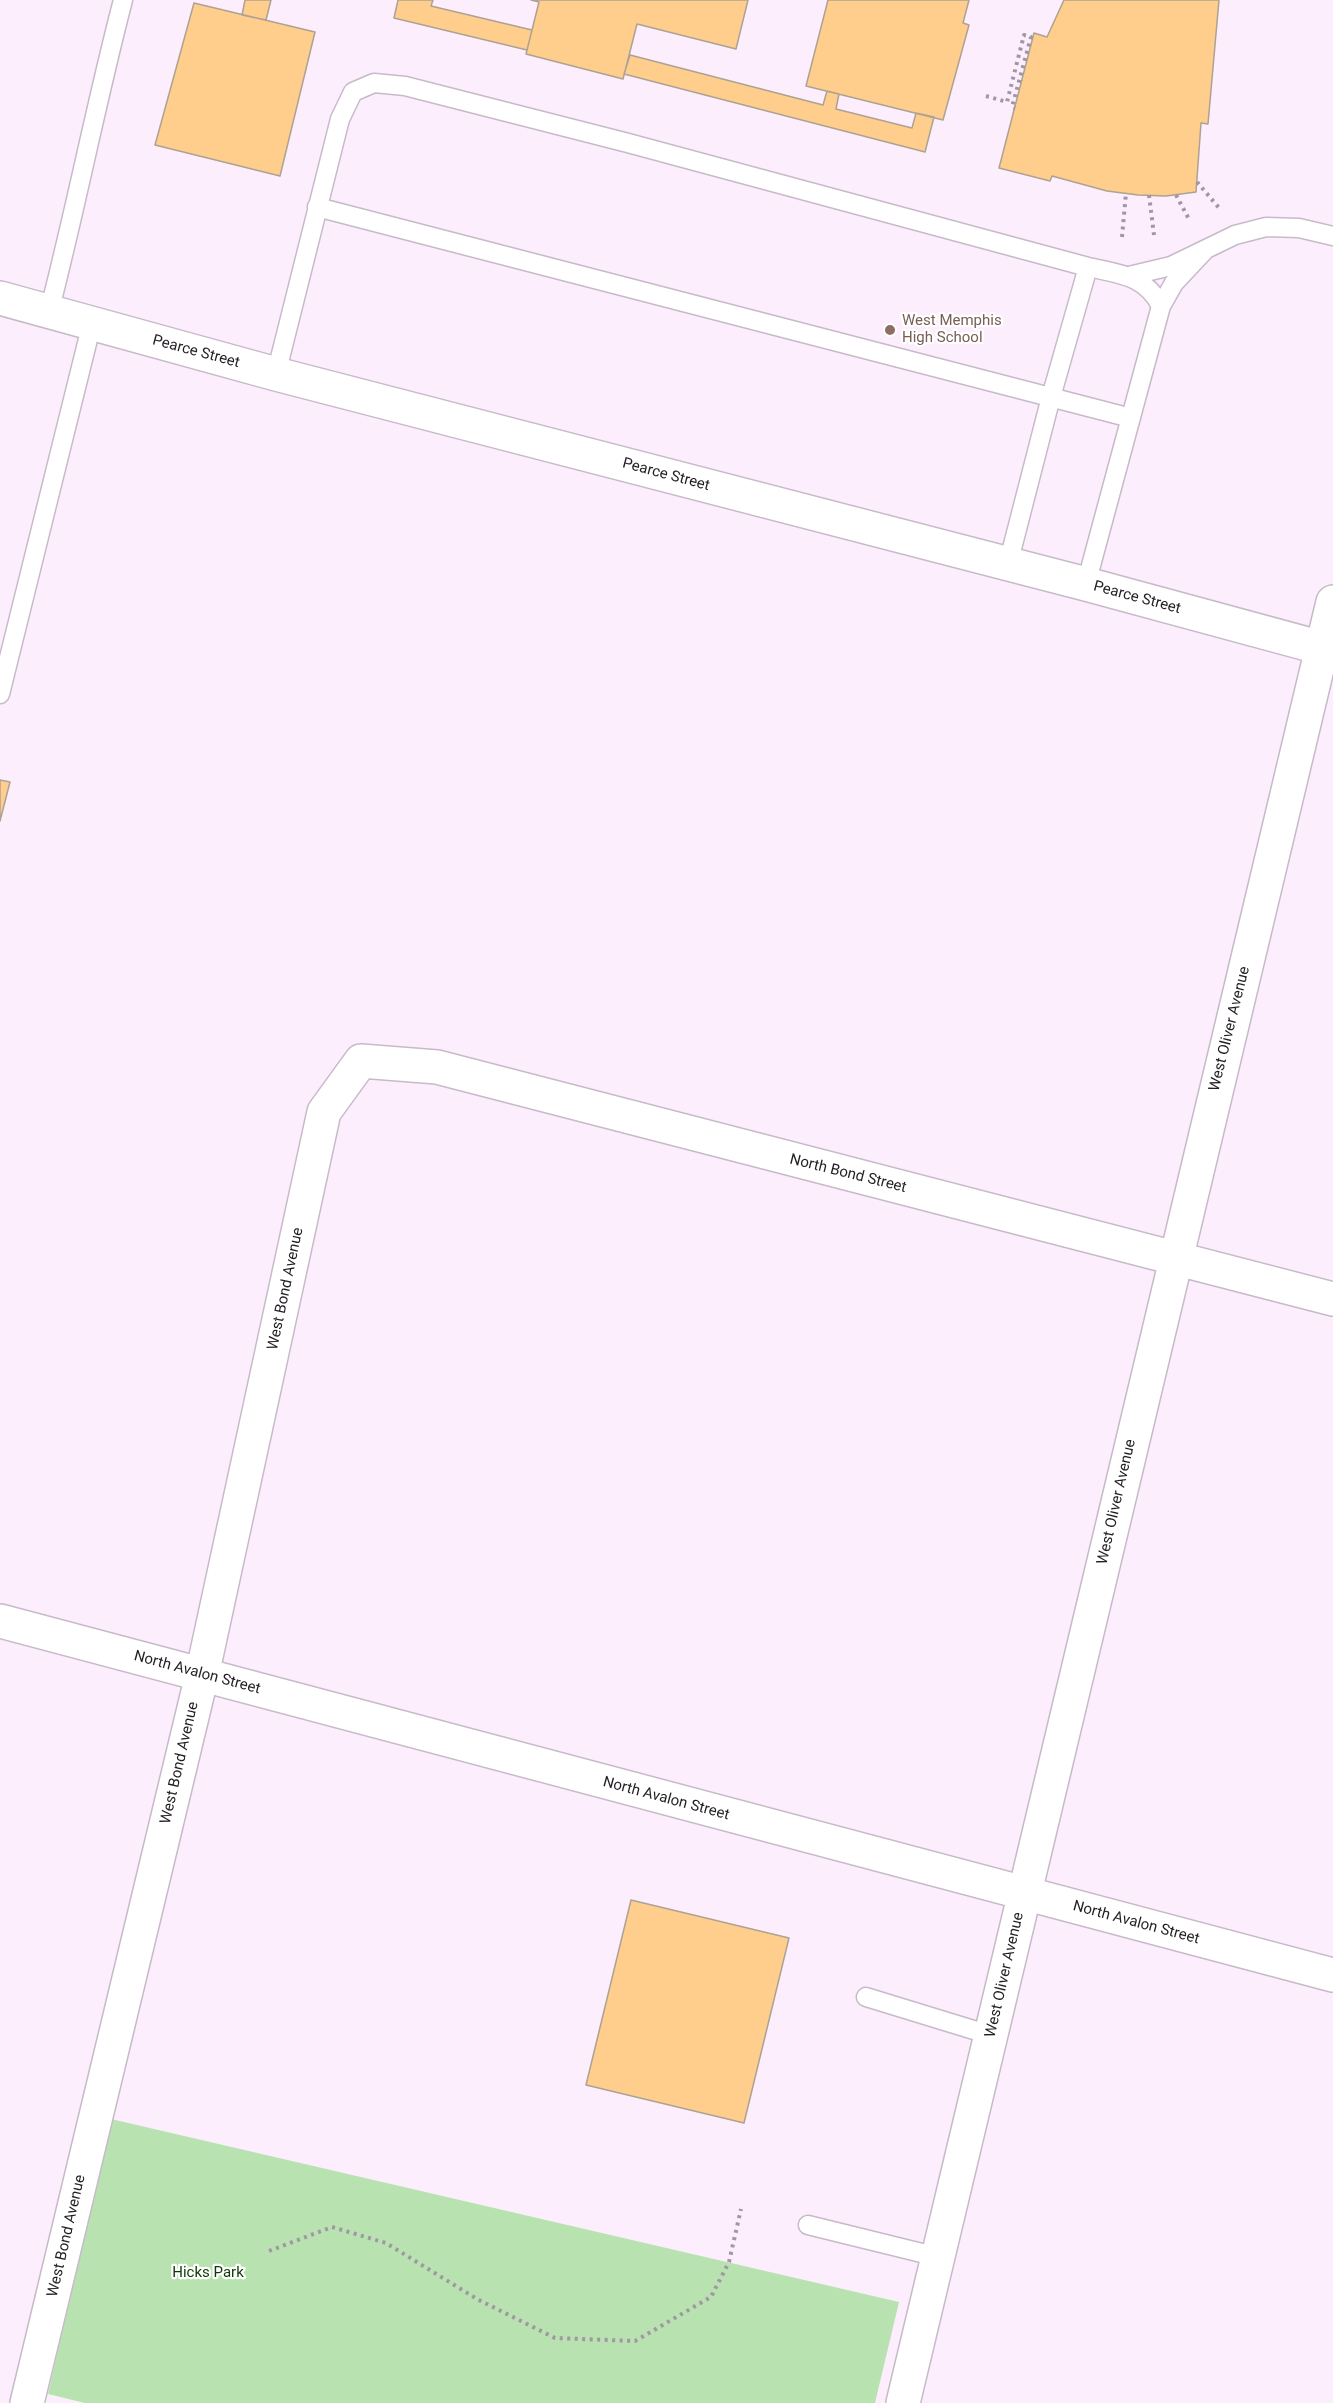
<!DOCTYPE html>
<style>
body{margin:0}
canvas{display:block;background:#fceefd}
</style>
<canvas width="1333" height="2403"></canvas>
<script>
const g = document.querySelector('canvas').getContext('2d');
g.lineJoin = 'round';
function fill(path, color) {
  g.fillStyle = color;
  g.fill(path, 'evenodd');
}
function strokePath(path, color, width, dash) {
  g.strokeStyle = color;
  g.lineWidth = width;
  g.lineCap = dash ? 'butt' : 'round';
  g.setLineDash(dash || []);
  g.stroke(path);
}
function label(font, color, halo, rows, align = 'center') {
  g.font = font + ' Roboto,sans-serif';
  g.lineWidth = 4.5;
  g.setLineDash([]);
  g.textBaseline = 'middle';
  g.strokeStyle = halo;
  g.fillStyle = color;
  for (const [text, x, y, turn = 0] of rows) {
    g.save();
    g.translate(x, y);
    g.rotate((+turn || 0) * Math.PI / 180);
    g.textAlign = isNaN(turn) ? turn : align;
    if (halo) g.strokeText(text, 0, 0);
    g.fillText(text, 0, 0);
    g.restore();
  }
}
fill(new Path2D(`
 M111,2119L899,2302L875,2403H85L48,2394Z`), '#b8e3b1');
const building = new Path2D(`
 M245,0H271L266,20L242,15Z
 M398,0H433L431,6L532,30L527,50L394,18Z
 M531,0H748L736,49L637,24L623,79L526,54L539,2Z
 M828,0H969L963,23L969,25L943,120L806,86Z
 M1064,0H1219L1208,124L1201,123L1196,192L1166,196L1138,195L1107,191L1052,176L1050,181L999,168L1034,33L1047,37Z
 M194,3L315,32L280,176L155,145Z
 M630,55L823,105L827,91L839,94L836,109L912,128L916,113L934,117L925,152L624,74Z
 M0,780L10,782L0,821Z
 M631,1900L789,1938L744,2123L586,2085Z`);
fill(building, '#ffce8c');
strokePath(building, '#ada293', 1.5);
const lane = new Path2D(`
 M317,207L1131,418
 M1129,276L1171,266L1235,235L1266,227L1299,228L1333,236
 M49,312C76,208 96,103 123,0
 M276,374L340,119L353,92L374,83L405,86L628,143L1088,267C1119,274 1145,275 1161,306
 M1008,564L1051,397L1088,267
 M1086,584L1161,306L1174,283L1204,251
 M0,694L92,323
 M866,1997L990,2035
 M808,2225L938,2257`);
const street = new Path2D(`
 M0,298L276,374L1086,584L1333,651
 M27,2403L202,1675L324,1112L361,1061L437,1067L1333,1299
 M903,2403L1333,602`);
const secondary = new Path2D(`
 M0,1621L1333,1975`);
strokePath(lane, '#c7bac9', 21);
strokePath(street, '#c7bac9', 36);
strokePath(secondary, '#c7bac9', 36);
strokePath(new Path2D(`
 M986,96L1007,102L1024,35L1031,37L1012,107L1015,108
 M1197,182L1220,209
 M1149,195L1154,235
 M1176,195L1190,221
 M1122,237L1126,193
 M269,2251L332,2227L386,2243L477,2299L555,2338L635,2341L711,2297L729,2262L741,2209`), '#a197a2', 4, [3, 4.5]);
strokePath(lane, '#fff', 18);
strokePath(street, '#fff', 33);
strokePath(secondary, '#fff', 33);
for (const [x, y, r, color] of [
 [890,330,6,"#8d6e63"]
]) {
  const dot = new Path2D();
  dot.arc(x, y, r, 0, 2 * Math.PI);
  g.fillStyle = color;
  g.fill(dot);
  strokePath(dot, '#fff', 2);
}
label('15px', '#785e54', '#fff', [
 ["West Memphis",902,321],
 ["High School",902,338]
], 'left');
label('15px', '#231e24', '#fff', [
 ["Pearce Street",196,352,15],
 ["Pearce Street",666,475,15],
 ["Pearce Street",1137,598,15],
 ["West Oliver Avenue",1230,1029,-76],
 ["North Bond Street",848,1174,14],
 ["West Bond Avenue",286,1289,-78],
 ["West Oliver Avenue",1117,1502,-77],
 ["North Avalon Street",197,1673,15],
 ["West Bond Avenue",180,1763,-77],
 ["North Avalon Street",666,1799,15],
 ["North Avalon Street",1136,1923,15],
 ["West Oliver Avenue",1005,1975,-77],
 ["West Bond Avenue",67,2236,-77]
]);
label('15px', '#0c3905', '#fff', [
 ["Hicks Park",208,2273]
]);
</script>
